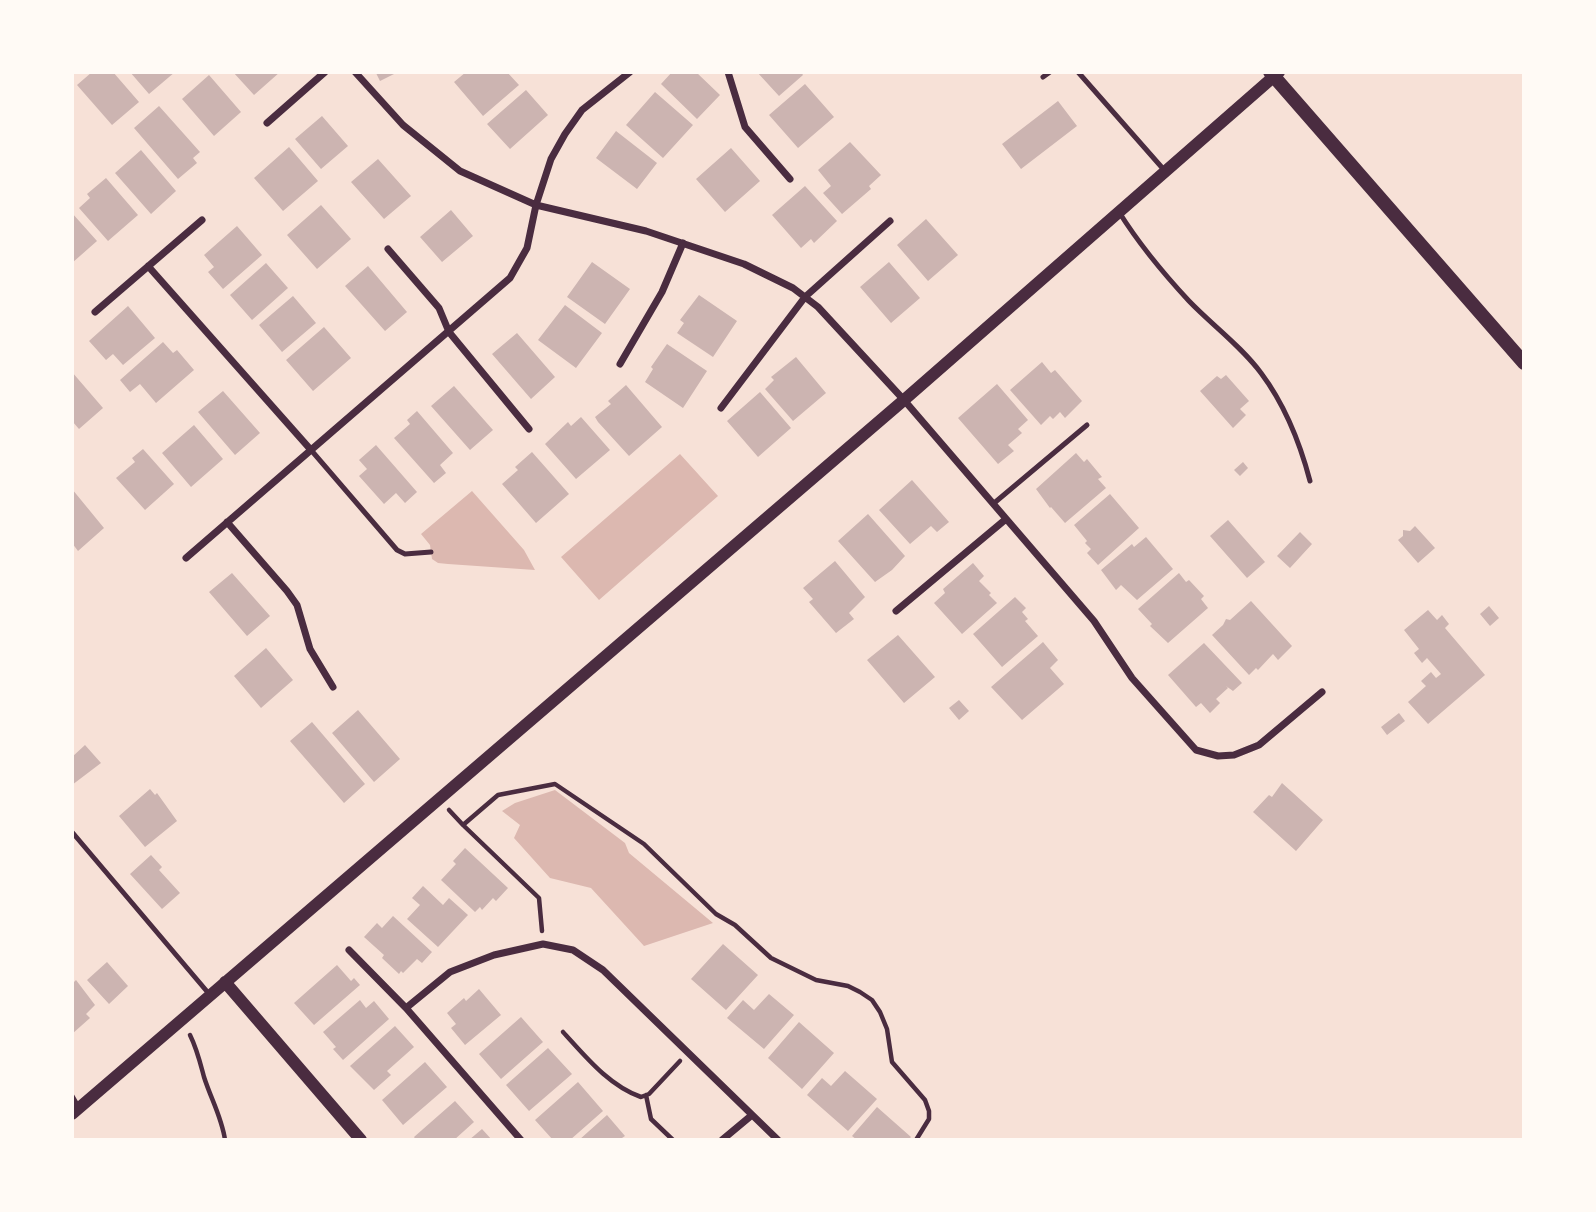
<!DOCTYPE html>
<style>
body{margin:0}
#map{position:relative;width:1596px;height:1212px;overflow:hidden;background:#f7e1d7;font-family:"Exo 2",sans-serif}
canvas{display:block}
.frame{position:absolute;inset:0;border:74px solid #fffaf5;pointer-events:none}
</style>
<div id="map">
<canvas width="1596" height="1212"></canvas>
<div class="frame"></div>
</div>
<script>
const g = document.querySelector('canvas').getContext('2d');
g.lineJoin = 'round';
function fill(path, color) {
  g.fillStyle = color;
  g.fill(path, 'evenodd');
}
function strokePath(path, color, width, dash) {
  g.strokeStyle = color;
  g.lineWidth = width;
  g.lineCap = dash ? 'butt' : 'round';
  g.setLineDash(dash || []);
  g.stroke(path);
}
fill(new Path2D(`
 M680,454L718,496L599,600L561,557Z
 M472,491L524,550L535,570L448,564L438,563L432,559L430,545L421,534Z
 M555,790L625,843L629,853L713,923L644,946L591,888L550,878L514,838L520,825L502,811L515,803Z`), '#dcb8b0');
fill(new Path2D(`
 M92,72H113L139,102L112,125L77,85Z
 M130,72H175L149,94Z
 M233,72H280L254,95Z
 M379,72H398L380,81L376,73Z
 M466,72H507L519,85L483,116L454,82Z
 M672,72H696L720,95L697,119L661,84Z
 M757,72H801L803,75L779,96Z
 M209,75L241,112L214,136L182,99Z
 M805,84L834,117L798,148L769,115Z
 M526,90L548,115L510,149L487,124Z
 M655,92L693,125L663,158L626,125Z
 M1058,101L1077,126L1021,169L1002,144Z
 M159,106L200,152L193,158L197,163L178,179L134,128Z
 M322,116L348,146L321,169L295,139Z
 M616,131L657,163L637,189L596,158Z
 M850,142L881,175L869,186L871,189L842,214L823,193L831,186L818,170Z
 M289,147L318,181L283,211L254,178Z
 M731,148L760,181L725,212L696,179Z
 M141,150L176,191L151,214L115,173Z
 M378,159L411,196L384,219L351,182Z
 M106,178L138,215L108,241L79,208L90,198L87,194Z
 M805,186L837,221L814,243L811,239L801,248L772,215Z
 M321,205L351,239L317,269L287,235Z
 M451,210L473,236L442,262L420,237Z
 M72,213L97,241L72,263Z
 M926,219L958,255L928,281L897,245Z
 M237,226L262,255L223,289L208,272L214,267L204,255Z
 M592,262L630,289L605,324L567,297Z
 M889,262L920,298L891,323L860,287Z
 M266,263L288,288L252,320L230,295Z
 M368,266L407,312L385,331L345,286Z
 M699,295L737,321L713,357L677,333L684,323L680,320Z
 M293,296L316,323L282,352L259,325Z
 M565,305L602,333L576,368L538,340Z
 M128,306L155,338L123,365L113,354L106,360L89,341Z
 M324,327L351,358L313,391L286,360Z
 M517,333L555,377L531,399L492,354Z
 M163,342L173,353L177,350L194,370L156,403L140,384L130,392L120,380Z
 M667,344L707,371L683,408L645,382L653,369L651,367Z
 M796,357L826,393L793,421L765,389L774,380L771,377Z
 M1042,362L1051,373L1055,370L1082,401L1065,418L1060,412L1053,419L1050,416L1041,425L1010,390Z
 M72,372L103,408L79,429L72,421Z
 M1226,375L1249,401L1240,409L1246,415L1233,428L1200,391L1217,376L1221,379Z
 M997,384L1028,420L1018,429L1022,433L1008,445L1014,451L998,464L958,418Z
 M626,385L662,427L629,456L598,422L595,417L611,404L608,401Z
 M454,386L493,430L470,450L431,406Z
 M223,391L260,433L235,455L198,412Z
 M760,392L791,428L758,457L727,421Z
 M417,411L453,453L440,465L446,473L434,483L394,438L410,424L407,420Z
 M581,417L610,450L576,479L545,444L568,422L571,426Z
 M194,425L223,459L191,487L162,453Z
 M376,445L417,492L405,503L396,493L384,504L359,476L367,469L359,460Z
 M143,449L174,484L145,510L116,478L135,462L132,458Z
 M532,452L569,494L536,523L502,484L518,470L515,467Z
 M1076,453L1084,462L1087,459L1102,477L1098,479L1106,488L1065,523L1051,507L1050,508L1036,489Z
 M1243,462L1248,468L1240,476L1234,470Z
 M912,480L949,522L937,532L931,526L910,544L879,510Z
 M72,489L104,528L78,551L72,543Z
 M1110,494L1139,528L1098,565L1087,553L1091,549L1085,543L1087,541L1074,525Z
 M868,514L905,556L892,570L875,582L838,541Z
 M1228,520L1265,562L1247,578L1210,536Z
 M1415,526L1435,548L1418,563L1398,540L1403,536V530L1410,531Z
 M1300,532L1312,544L1290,568L1277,556Z
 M1146,537L1173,569L1137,600L1121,585L1116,590L1101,570L1132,544L1134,547Z
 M835,561L865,597L849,613L854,619L836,633L809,602L813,599L803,588Z
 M973,563L984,576L979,581L991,593L989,595L997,603L962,634L934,603L945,593L943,589Z
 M232,573L270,616L247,636L209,592Z
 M1179,573L1186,582L1189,580L1204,596L1201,599L1208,608L1168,643L1150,626L1152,624L1138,609Z
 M1015,597L1026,608L1022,612L1028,619L1025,621L1038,636L1002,667L973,634Z
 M1251,601L1292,646L1278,660L1273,654L1258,670L1256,668L1249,675L1212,635L1223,625L1226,619L1230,620Z
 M1489,606L1499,618L1490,626L1480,614Z
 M1428,610L1437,620L1442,615L1449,624L1445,628L1485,675L1428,724L1408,702L1426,686L1421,681L1431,672L1436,678L1441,674L1427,658L1422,663L1414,653L1419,649L1404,630Z
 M898,635L935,677L904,703L867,660Z
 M1043,642L1058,660L1050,668L1064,684L1022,720L991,687Z
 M1204,643L1242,683L1233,691L1226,686L1228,688L1216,699L1220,703L1210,713L1201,703L1196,707L1168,675Z
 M266,648L293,680L261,708L234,676Z
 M959,700L969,711L959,720L949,708Z
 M358,710L400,759L374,782L332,733Z
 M1399,713L1405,721L1387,735L1381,727Z
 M312,722L365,784L344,803L290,741Z
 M85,745L101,763L72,785V757Z
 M1282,783L1323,820L1296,851L1253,812L1269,795L1272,797Z
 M150,789L155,795L157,793L177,821L145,847L119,816Z
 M465,848L508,888L496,901L493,898L482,910L480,907L475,912L441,880L456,864L453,861Z
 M151,855L162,867L159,870L180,893L162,909L130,874Z
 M423,886L443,905L449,898L468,915L438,947L407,919L420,905L412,898Z
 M393,916L432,952L422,963L417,959L403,973L401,971L399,974L382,958L384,955L364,937L377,923L382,928Z
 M723,944L758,975L726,1010L691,979Z
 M107,962L128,986L109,1004L87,980Z
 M337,965L351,981L354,978L360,985L314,1025L294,1003Z
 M72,979L74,982L76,980L95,1005L86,1014L90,1018L72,1034Z
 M479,989L501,1015L465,1045L451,1028L456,1024L447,1013L464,998L466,1001Z
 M769,994L794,1015L764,1049L727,1018L743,1000L754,1010Z
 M360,1000L366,1008L374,1001L389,1019L343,1060L333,1049L336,1047L323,1032Z
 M521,1017L543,1042L501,1079L479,1054Z
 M799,1022L834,1053L802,1089L768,1058Z
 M395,1026L414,1047L387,1071L391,1075L374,1090L350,1066Z
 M548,1048L572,1074L529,1111L506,1085Z
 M425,1062L447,1087L403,1125L382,1100Z
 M845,1071L877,1099L848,1131L807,1095L822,1078L831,1086Z
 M578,1082L603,1111L570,1140H553L535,1120Z
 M455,1101L474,1122L454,1140H416L414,1137Z
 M877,1107L911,1137L908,1140H857L852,1136Z
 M607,1115L625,1136L619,1140H579Z
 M482,1129L492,1140H469Z`), '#ccb4b1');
strokePath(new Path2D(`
 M449,810L463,825
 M542,931L539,898L463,825L498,795L555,784L644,844L716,914L735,925L771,958L816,980L848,986L860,992L872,1000L880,1012L887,1029L892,1062L925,1100L929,1111V1119L916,1140
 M563,1032C585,1056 609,1086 641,1097L649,1094L680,1061
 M190,1035C197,1049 200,1062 204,1077C211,1099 222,1118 225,1140
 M646,1095L651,1119L673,1140`), '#4a2c40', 4.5);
strokePath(new Path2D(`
 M1078,72L1165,171
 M1043,77L1050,72
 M1119,212C1139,244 1163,273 1189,301C1212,325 1241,346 1261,373C1285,405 1300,443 1310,481
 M311,450L397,550L405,554L431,552
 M993,504L1087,425
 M72,832L210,995
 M72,1096L79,1108`), '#4a2c40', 5);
strokePath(new Path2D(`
 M355,72L403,125L460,171L536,205L646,231L744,264L793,288L818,307L904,400L1094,621L1132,678L1196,750L1218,756L1234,755L1259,745L1322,692
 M728,72L745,127L790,179
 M267,123L325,72
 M388,249L439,308L449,332L529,429
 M148,266L311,450
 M95,312L202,220
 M620,364L662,292L683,243
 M721,408L805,297L890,221
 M227,522L287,591L297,605L310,649L333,687
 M186,558L510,278L527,248L536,205L551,159L565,134L582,110L630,72
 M896,611L1006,519
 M349,950L406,1008L521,1140
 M406,1008L450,972L494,955L543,944L573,950L603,970L778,1140
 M722,1140L752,1115`), '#4a2c40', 7);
strokePath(new Path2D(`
 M225,982L361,1140
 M72,1114L904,400L1279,72`), '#4a2c40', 12);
strokePath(new Path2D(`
 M1270,72L1524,363`), '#4a2c40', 14);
</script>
